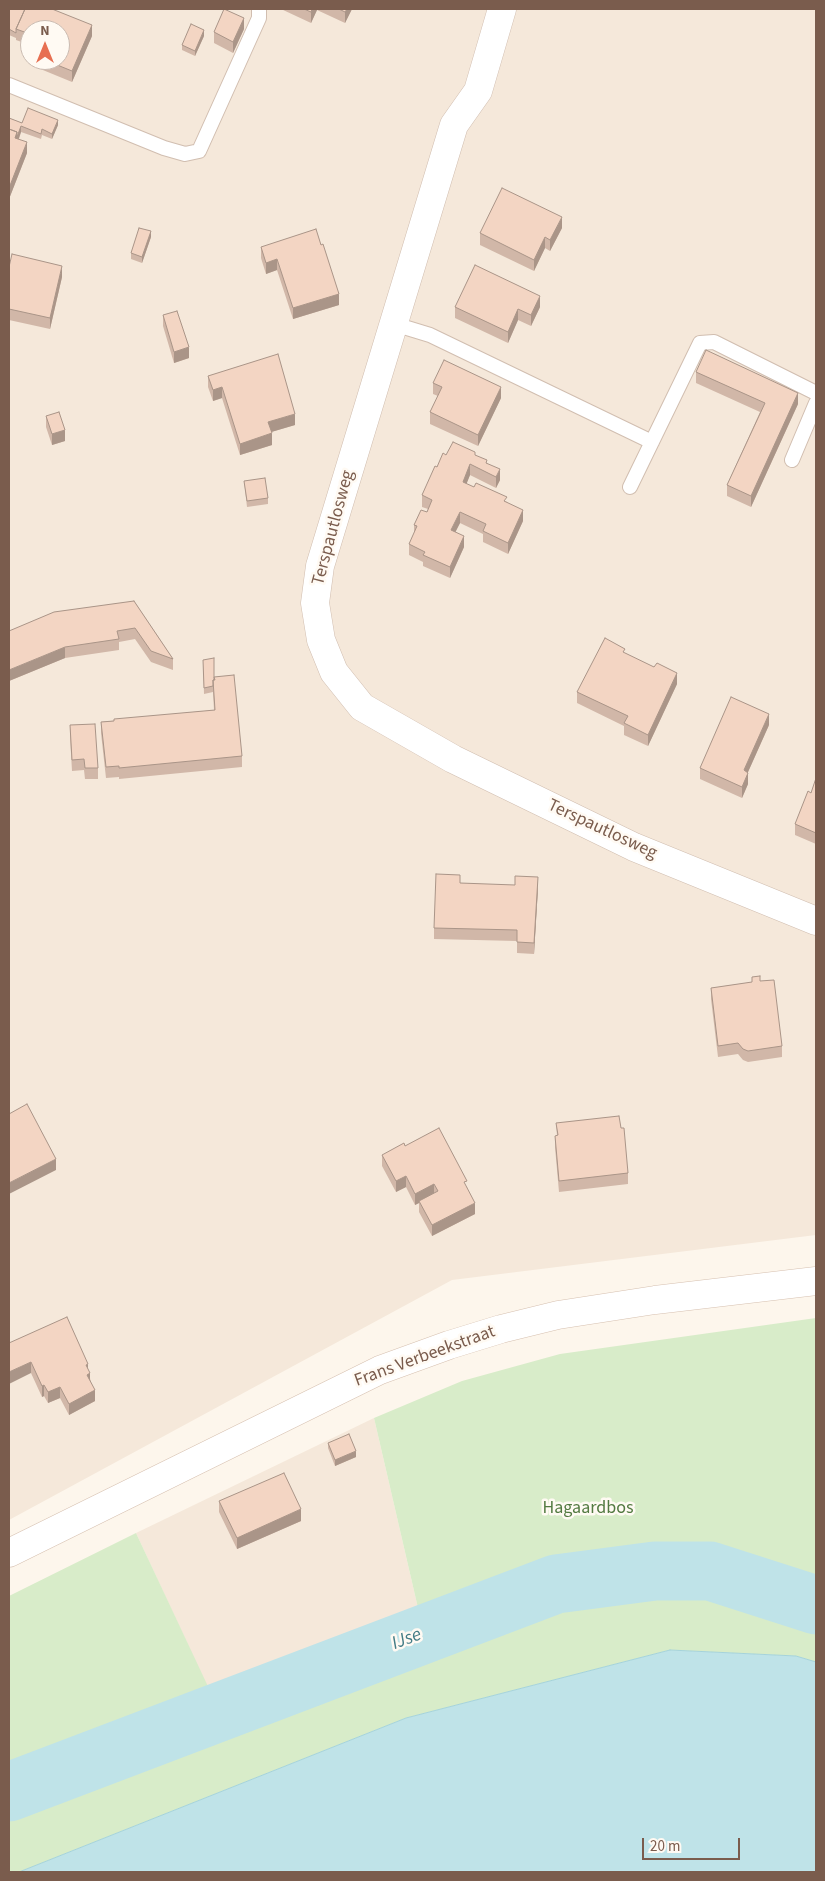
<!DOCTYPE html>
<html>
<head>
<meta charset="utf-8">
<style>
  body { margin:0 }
  #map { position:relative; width:825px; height:1881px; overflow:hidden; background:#fdf6ec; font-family:"Source Sans 3",sans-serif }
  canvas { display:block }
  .frame { position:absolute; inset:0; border:10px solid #7a5c4d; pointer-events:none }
  .north { position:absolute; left:20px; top:20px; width:50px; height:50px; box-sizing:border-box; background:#fffaf3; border:1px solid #cabbb1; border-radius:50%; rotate:0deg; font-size:14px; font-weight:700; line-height:20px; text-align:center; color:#7a5c4d }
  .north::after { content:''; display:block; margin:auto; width:18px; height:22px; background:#e76f51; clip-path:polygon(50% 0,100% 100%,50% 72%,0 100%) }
  .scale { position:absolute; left:642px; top:1838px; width:98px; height:22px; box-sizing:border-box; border:2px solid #7a5c4d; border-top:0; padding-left:6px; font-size:15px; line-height:18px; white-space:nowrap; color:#7a5c4d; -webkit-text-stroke:4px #fffaf3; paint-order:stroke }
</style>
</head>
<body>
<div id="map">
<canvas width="825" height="1881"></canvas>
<div class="frame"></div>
<div class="north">N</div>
<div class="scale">20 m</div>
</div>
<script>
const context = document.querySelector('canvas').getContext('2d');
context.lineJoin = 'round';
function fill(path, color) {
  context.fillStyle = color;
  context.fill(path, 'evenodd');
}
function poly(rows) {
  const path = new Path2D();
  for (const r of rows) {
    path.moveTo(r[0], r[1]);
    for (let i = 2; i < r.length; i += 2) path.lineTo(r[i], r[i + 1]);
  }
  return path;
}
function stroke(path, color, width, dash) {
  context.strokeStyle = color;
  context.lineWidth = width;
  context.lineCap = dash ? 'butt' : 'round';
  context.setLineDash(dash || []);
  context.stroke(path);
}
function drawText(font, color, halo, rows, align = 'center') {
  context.font = font + ' "Source Sans 3",sans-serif';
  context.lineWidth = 5;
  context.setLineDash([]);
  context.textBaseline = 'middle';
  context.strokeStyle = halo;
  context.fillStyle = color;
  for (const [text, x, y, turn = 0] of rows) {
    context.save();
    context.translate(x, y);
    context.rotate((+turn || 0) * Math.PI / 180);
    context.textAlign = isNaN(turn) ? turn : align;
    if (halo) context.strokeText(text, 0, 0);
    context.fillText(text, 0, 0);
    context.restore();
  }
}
const residential = poly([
  [9,9,816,9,816,1235,452,1280,9,1520],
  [30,30,60,30,60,60,30,60],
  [374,1418,424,1634,219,1712,136,1533]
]);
const green = poly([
  [816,1318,816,1662,796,1656,670,1650,406,1718,19,1872,9,1872,9,1596,136,1533,220,1712,424,1634,374,1418,462,1381,560,1354]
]);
const water = poly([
  [670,1650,796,1656,816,1662,816,1872,19,1872,406,1718,670,1650]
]);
const river = poly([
  [9,1792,556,1584,655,1571,710,1571,816,1605]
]);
const service = poly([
  [9,85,164,148,185,154,199,151,259,18,259,9],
  [394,324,430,335,652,442],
  [792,460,816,403],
  [630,487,700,343,714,342,816,393]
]);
const minor = poly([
  [502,9,478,91,454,125,320,566,315,603,321,640,334,672,362,707,453,759,634,847,816,921]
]);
const secondary = poly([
  [9,1553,380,1370,449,1345,501,1329,558,1315,655,1300,816,1281]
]);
const wall = poly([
  [9,9,92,36,72,82,38,68,38,60,60,60,60,30,30,30,30,45,16,40,16,38,9,35],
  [281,9,352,9,345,23,317,10,311,23],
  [244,29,233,53,214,43,214,32],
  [204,36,195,56,182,50,182,45],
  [9,118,22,123,58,125,52,139,42,135,41,139,21,132,19,139,27,153,9,199],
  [562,228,550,251,545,248,534,271,480,245,480,233],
  [151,237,142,263,131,259,131,253],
  [321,245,339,305,293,319,277,270,266,274,261,258,261,247],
  [9,267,62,277,50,329,9,320],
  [455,307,540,307,531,326,518,320,508,343,455,318],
  [163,315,189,358,174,363,163,326],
  [696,372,798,404,751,507,727,496,727,485,760,412,696,383],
  [208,376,295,425,271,432,272,445,240,455,222,398,213,401,208,387],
  [433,383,501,398,478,446,430,424,430,412,438,396,433,394],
  [46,416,65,441,52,445,46,427],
  [446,455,475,455,487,463,500,480,496,488,470,475,466,484,507,502,523,521,508,554,483,542,483,534,460,523,455,532,464,547,450,578,423,566,423,562,409,555,409,544,414,534,414,525,427,512,428,509,422,507,422,495,437,467],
  [244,481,268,498,268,504,247,507],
  [134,601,173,659,173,670,151,662,135,639,119,642,119,650,65,658,9,681],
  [625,653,677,684,648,746,624,735,624,726,577,703,577,692],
  [203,660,214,677,242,756,242,767,119,779,119,777,106,778,101,733,101,722,214,710,213,692,204,694],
  [70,725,98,768,98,779,85,779,84,770,72,771,70,736],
  [769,725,748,772,748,784,742,798,700,779,700,768],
  [816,778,816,844,795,835,795,824,811,793],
  [460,883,538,888,534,954,517,953,517,941,434,939,434,928],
  [760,981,782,1046,782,1057,748,1062,743,1060,738,1054,718,1057,711,999,711,988],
  [556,1123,628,1173,628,1184,559,1192,555,1147,555,1136,557,1136],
  [382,1155,467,1187,475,1214,432,1236,419,1212,419,1203,415,1205,406,1187,396,1192,382,1166],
  [9,1343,88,1369,95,1401,69,1415,60,1398,48,1403,44,1396,42,1397,31,1373],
  [328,1443,356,1457,335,1466,328,1448],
  [219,1501,301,1521,237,1549,219,1512]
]);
const shadedWall = poly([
  [312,9,317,9,317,10,311,23,311,12],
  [347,9,352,9,345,23,345,12],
  [244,18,244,29,233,53,233,42],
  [92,25,92,36,72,82,72,71],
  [204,30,204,36,195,56,195,51],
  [58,120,58,125,52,139,52,134],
  [21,126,21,132,15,149,15,138,17,132],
  [27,142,27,153,9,199,9,188],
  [562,217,562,228,550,251,550,240],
  [151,231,151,237,142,263,142,257],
  [545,237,545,248,534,271,534,260],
  [277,259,277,270,266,274,266,263],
  [62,266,62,277,50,329,50,318],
  [339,294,339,305,293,319,293,308],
  [540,296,540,307,531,326,531,315],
  [518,309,518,320,508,343,508,332],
  [189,347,189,358,174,363,174,352],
  [222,387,222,398,213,401,213,390],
  [501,387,501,398,478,446,478,435],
  [798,393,798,404,751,507,751,496],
  [295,414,295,425,268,433,268,422],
  [65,430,65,441,52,445,52,434],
  [272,433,272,445,240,455,240,444],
  [470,464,470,475,463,493,463,482],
  [500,469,500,480,496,488,496,477],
  [523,510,523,521,508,554,508,543],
  [460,512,460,523,451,541,451,530],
  [464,536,464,547,450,578,450,567],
  [65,647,65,658,9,681,9,670],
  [677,673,677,684,648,746,648,735],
  [769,714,769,725,744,781,744,770],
  [748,773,748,784,742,798,742,787],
  [538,877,538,888,534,954,534,943],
  [56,1159,56,1170,9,1194,9,1183],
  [406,1176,406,1187,396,1192,396,1181],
  [434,1184,434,1195,419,1201,419,1203,415,1205,415,1194],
  [475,1203,475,1214,432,1236,432,1225],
  [31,1362,31,1373,9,1384,9,1372],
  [88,1364,88,1374,90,1373,90,1384,87,1386,86,1365],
  [44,1385,44,1396,42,1397,42,1386],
  [60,1387,60,1398,48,1403,48,1392],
  [95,1390,95,1401,69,1415,69,1404],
  [356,1451,356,1457,335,1466,335,1460],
  [301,1509,301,1521,237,1549,237,1538]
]);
const building = poly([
  [9,9,25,9,16,29,16,33,9,29,9,9],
  [25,9,52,9,92,25,72,71,45,60,60,60,60,30,30,30,30,34,16,29,25,9],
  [224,9,244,18,233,42,214,32,224,9],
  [304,9,312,9,311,12,304,9],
  [339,9,347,9,345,12,339,9],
  [191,24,204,30,195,51,182,45,191,24],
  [28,108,58,120,52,134,42,129,41,134,21,126,17,137,17,132,9,129,9,118,22,123,28,108],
  [9,129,17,132,15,138,27,142,9,188,9,129],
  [502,188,562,217,550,240,545,237,534,260,480,233,502,188],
  [139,228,151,231,142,257,131,253,139,228],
  [316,229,321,245,323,244,339,294,293,308,277,259,266,263,261,247,316,229],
  [12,254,62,266,50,318,9,309,9,267,12,254],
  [475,265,540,296,531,315,518,309,508,332,455,307,475,265],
  [177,311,189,347,174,352,163,315,177,311],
  [706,350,798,393,751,496,727,485,765,403,696,372,706,350],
  [278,354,295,414,268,422,272,433,240,444,222,387,213,390,208,376,278,354],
  [444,360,501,387,478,435,430,412,442,387,433,383,444,360],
  [59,412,65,430,52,434,46,416,59,412],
  [453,442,475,452,475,455,487,460,486,463,500,469,496,477,470,464,463,482,474,487,476,483,507,497,504,501,523,510,508,543,483,531,486,524,460,512,451,530,464,536,450,567,423,555,425,552,409,544,417,526,414,525,421,510,427,512,432,500,422,495,435,466,437,467,443,453,446,455,453,442],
  [265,478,268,498,247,501,244,481,265,478],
  [134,601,173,659,151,651,135,628,117,631,119,639,65,647,9,670,9,631,54,612,134,601],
  [605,638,625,649,623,652,654,667,657,663,677,673,648,735,624,723,628,716,577,692,605,638],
  [214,658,214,680,213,680,213,686,204,688,203,660,214,658],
  [234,675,242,756,119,768,119,766,106,767,101,722,114,721,114,719,215,710,213,680,215,680,214,677,234,675],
  [731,697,769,714,744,770,748,773,742,787,700,768,731,697],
  [95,724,98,768,85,768,84,759,72,760,70,725,95,724],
  [816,778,816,833,795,824,808,791,811,793,816,778],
  [436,874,460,875,460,883,515,885,515,876,538,877,534,943,517,942,517,930,434,928,436,874],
  [760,976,760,981,774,980,782,1046,748,1051,743,1049,738,1043,718,1046,711,988,752,982,752,977,760,976],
  [27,1104,56,1159,9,1183,9,1114,27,1104],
  [619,1116,621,1128,624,1128,628,1173,559,1181,555,1136,558,1135,556,1123,619,1116],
  [439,1128,467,1181,464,1182,475,1203,432,1225,419,1201,438,1191,434,1184,415,1194,406,1176,396,1181,382,1155,404,1143,405,1146,439,1128],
  [67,1317,88,1364,86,1365,90,1373,87,1375,95,1390,69,1404,60,1387,48,1392,44,1385,42,1386,31,1362,9,1372,9,1343,67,1317],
  [349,1434,356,1451,335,1460,328,1443,349,1434],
  [284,1473,301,1509,237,1538,219,1501,284,1473]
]);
const streetNames = [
  ["Terspautlosweg",334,528,-75],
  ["Terspautlosweg",602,830,25],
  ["Frans Verbeekstraat",425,1357,-20]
];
const parkNames = [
  ["Hagaardbos",588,1509]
];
const waterNames = [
  ["IJse",407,1640,-21]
];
fill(residential, '#f5e8da');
fill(green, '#d8ecc9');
fill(water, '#bfe3e8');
stroke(water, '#a5d3da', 1);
stroke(river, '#bfe3e8', 59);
stroke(service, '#d1beb0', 16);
stroke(minor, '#d1beb0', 29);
stroke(secondary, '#d6c0b0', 29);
stroke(service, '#fff', 14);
stroke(minor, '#fff', 28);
stroke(secondary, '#fff', 28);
fill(wall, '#d1b7a8');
fill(shadedWall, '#aa9588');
fill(building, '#f3d5c3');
stroke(building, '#aa9588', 1);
drawText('18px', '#7a5c4d', '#fffaf3', streetNames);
drawText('18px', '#537a41', '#fffaf3', parkNames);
drawText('italic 19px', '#437c86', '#fffaf3', waterNames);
</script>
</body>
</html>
